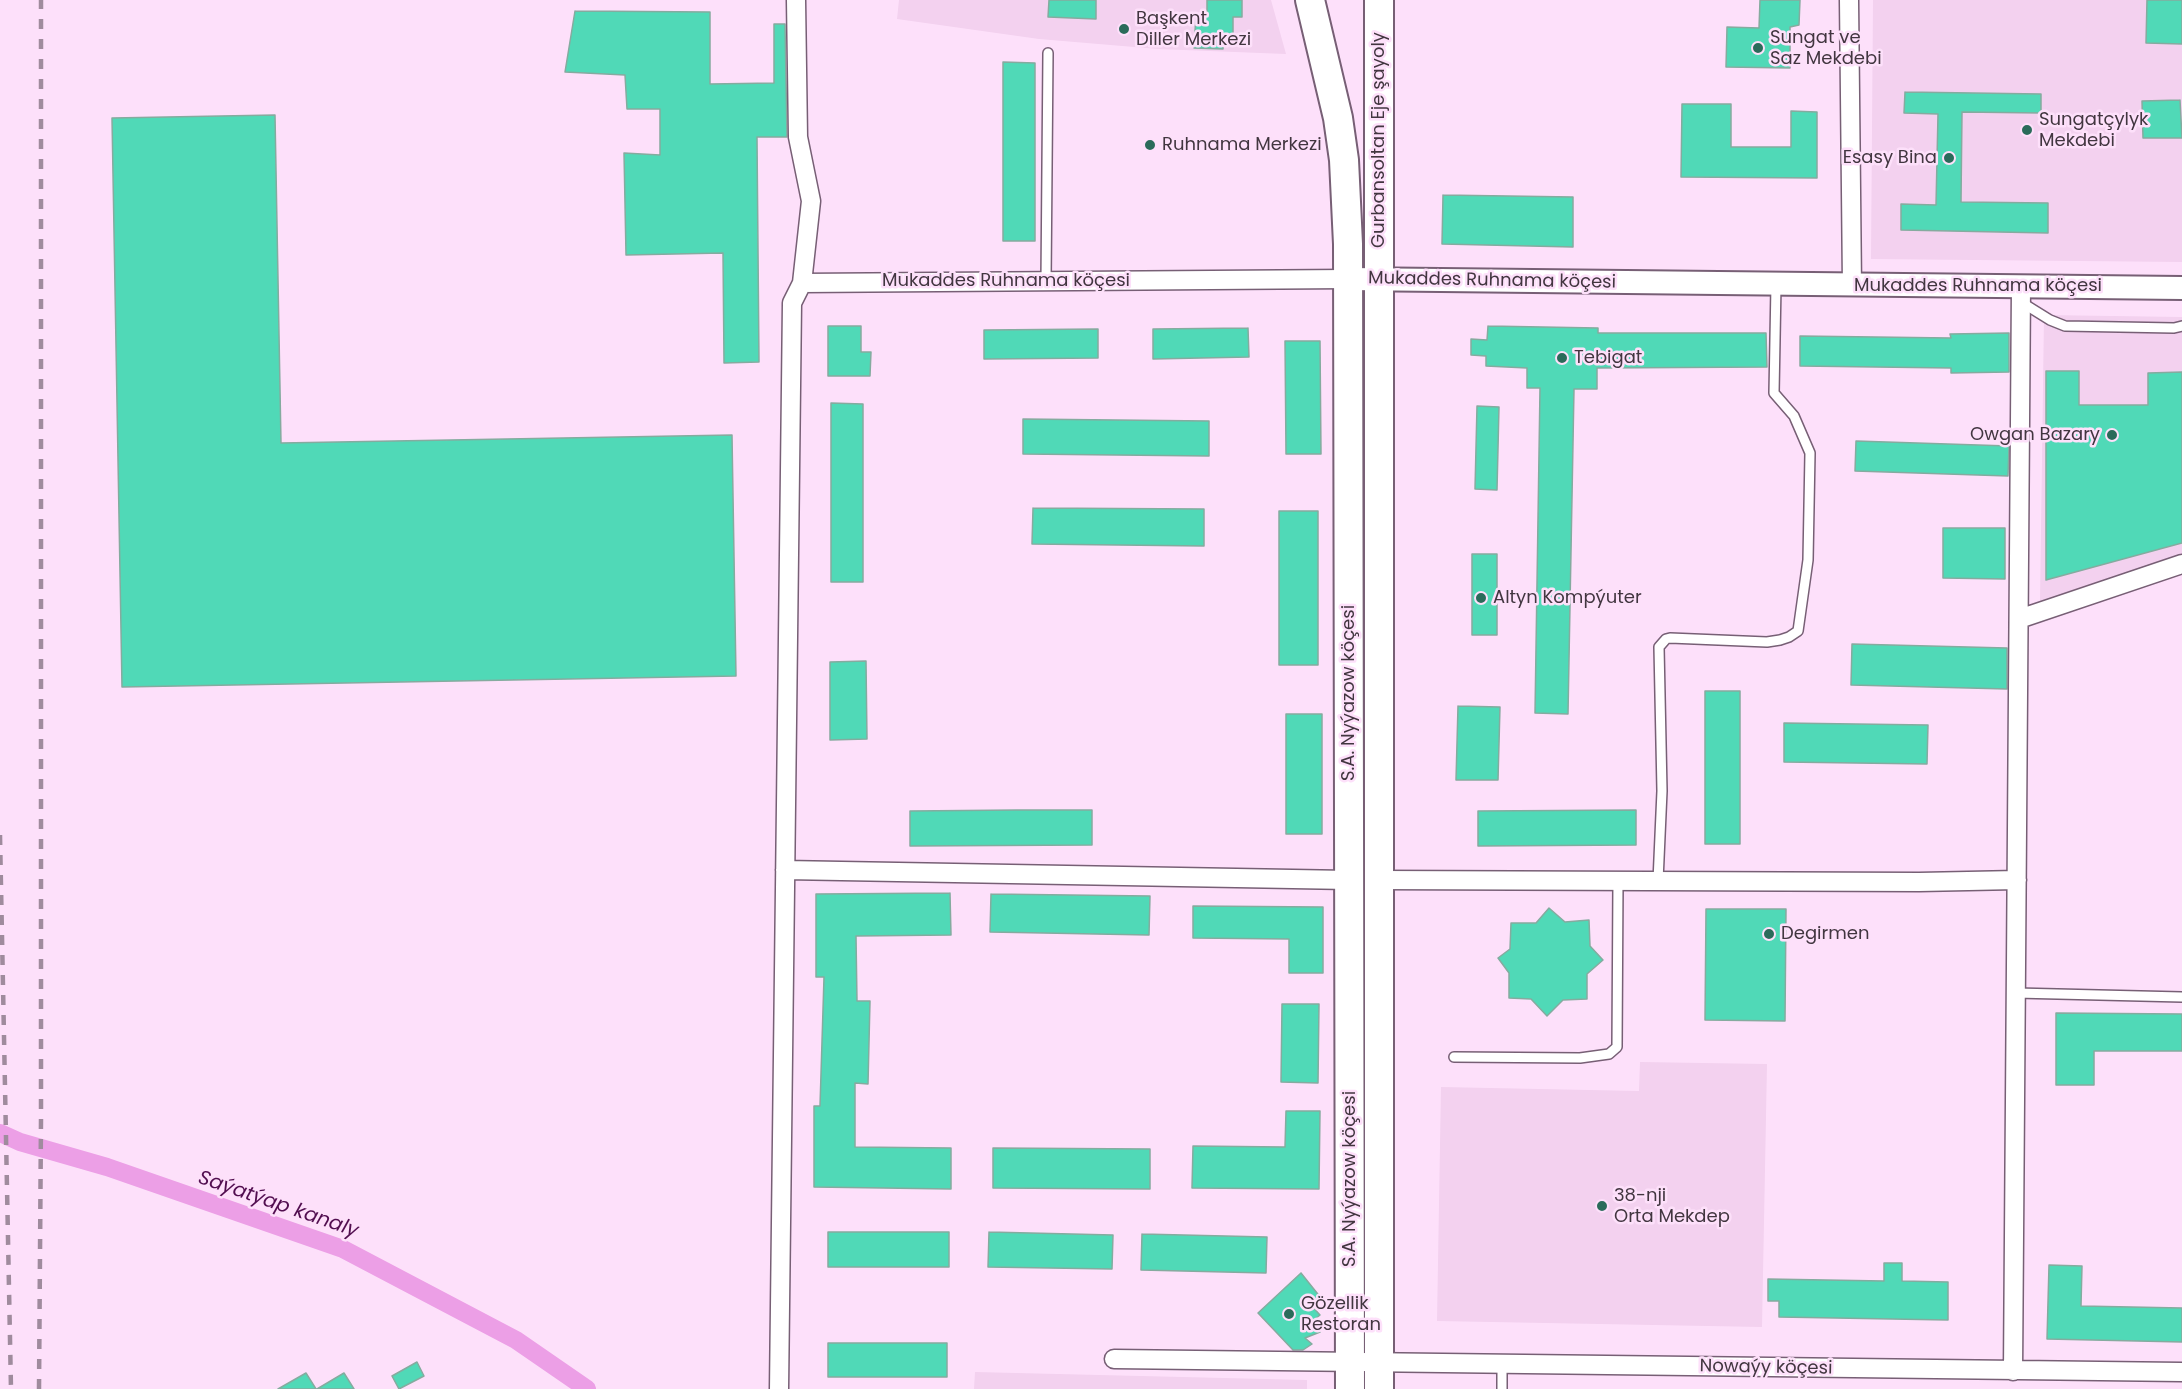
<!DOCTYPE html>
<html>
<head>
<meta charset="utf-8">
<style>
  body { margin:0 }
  canvas { display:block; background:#fde0fa }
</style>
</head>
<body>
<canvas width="2182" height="1389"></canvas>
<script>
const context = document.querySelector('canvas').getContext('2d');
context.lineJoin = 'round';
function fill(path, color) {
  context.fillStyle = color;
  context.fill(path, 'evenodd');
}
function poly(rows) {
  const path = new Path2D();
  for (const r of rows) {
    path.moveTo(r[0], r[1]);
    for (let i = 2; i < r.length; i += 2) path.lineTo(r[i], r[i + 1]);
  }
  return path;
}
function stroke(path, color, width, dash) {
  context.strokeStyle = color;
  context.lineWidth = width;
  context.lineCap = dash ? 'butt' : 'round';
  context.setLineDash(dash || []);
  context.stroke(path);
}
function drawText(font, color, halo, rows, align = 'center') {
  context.font = font + ' Poppins,sans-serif';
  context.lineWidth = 5;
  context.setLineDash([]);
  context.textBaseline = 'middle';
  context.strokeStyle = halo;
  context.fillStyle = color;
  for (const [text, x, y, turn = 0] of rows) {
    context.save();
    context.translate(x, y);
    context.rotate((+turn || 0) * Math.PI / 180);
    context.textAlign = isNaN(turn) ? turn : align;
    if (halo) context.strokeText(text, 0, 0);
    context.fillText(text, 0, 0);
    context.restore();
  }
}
const built = poly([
  [899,0,1271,0,1286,54,1158,49,1039,39,897,19],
  [1873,0,2182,0,2182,262,1871,259],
  [2044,315,2182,317,2182,554,2040,601],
  [1640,1062,1767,1064,1762,1327,1437,1321,1441,1087,1639,1091],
  [975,1372,1307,1380,1307,1389,974,1389]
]);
const canal = poly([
  [0,1133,20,1142,107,1167,343,1249,516,1340,587,1389]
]);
const building = poly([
  [1049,0,1096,0,1096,19,1048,17,1049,0],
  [1207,0,1242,0,1242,17,1233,17,1233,34,1224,34,1223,49,1194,48,1196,15,1207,16,1207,0],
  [1760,0,1800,0,1799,25,1790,27,1790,68,1726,67,1727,27,1759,28,1760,0],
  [2147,0,2182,0,2182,44,2146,43,2147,0],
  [575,11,710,12,710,84,774,83,774,24,785,24,787,137,757,137,759,362,724,363,723,253,626,255,624,153,660,155,660,109,627,109,625,75,565,72,575,11],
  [1003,62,1035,63,1035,241,1003,241,1003,62],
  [1905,92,2041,94,2041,113,1962,112,1961,202,2048,203,2048,233,1901,230,1901,204,1936,205,1938,114,1904,113,1905,92],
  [2180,100,2182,138,2143,138,2142,101,2180,100],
  [1682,104,1731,104,1731,147,1791,147,1791,111,1817,112,1817,178,1681,177,1682,104],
  [275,115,281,443,732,435,736,676,122,687,112,118,275,115],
  [1443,195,1573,197,1573,247,1442,244,1443,195],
  [828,326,861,326,861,352,871,352,870,376,828,376,828,326],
  [1488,326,1598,328,1598,333,1766,333,1767,367,1597,368,1597,389,1574,389,1568,714,1535,713,1540,388,1527,388,1527,368,1486,366,1486,356,1471,355,1471,339,1487,340,1488,326],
  [1248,328,1249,357,1153,359,1153,329,1248,328],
  [1098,329,1098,358,984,359,984,330,1098,329],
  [2009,333,2009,372,1951,373,1951,368,1800,366,1800,336,1951,338,1950,334,2009,333],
  [1285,341,1320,341,1321,454,1286,454,1285,341],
  [2046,371,2079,371,2079,405,2148,405,2148,373,2182,372,2182,543,2046,580,2046,371],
  [831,403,863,404,863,582,831,582,831,403],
  [1477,406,1499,407,1497,490,1475,489,1477,406],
  [1023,419,1209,421,1209,456,1023,454,1023,419],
  [1856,441,2009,446,2008,476,1855,471,1856,441],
  [1033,508,1204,509,1204,546,1032,544,1033,508],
  [1279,511,1318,511,1318,665,1279,665,1279,511],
  [1943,528,2005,528,2005,579,1943,578,1943,528],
  [1472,554,1497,554,1497,635,1472,635,1472,554],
  [1852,644,2007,648,2007,689,1851,685,1852,644],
  [866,661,867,739,830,740,830,662,866,661],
  [1705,691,1740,691,1740,844,1705,844,1705,691],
  [1458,706,1500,707,1498,780,1456,780,1458,706],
  [1286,714,1322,714,1322,834,1286,834,1286,714],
  [1784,723,1928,725,1927,764,1784,762,1784,723],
  [1017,810,1092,810,1092,845,910,846,910,811,1017,810],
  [1636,810,1636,845,1478,846,1478,811,1636,810],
  [950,893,951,935,856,936,857,1001,870,1001,868,1084,855,1083,855,1147,951,1148,951,1189,814,1187,814,1106,820,1106,824,977,816,977,816,894,950,893],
  [991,894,1150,896,1149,935,990,932,991,894],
  [1193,906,1323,907,1323,973,1289,973,1289,939,1193,938,1193,906],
  [1549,908,1565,922,1589,920,1590,946,1603,960,1587,974,1587,999,1563,1000,1547,1016,1531,999,1509,998,1509,973,1498,958,1510,949,1511,923,1536,923,1549,908],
  [1706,909,1786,909,1785,1021,1705,1020,1706,909],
  [1282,1004,1319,1004,1318,1083,1281,1082,1282,1004],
  [2056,1013,2182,1014,2182,1051,2094,1051,2094,1085,2056,1085,2056,1013],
  [1286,1111,1320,1111,1319,1189,1192,1188,1193,1146,1285,1147,1286,1111],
  [993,1148,1150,1149,1150,1189,993,1188,993,1148],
  [828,1232,949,1232,949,1267,828,1267,828,1232],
  [989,1232,1113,1235,1112,1269,988,1267,989,1232],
  [1142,1234,1267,1237,1266,1273,1141,1270,1142,1234],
  [1884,1263,1902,1263,1902,1281,1948,1282,1948,1320,1779,1317,1779,1301,1768,1301,1768,1279,1884,1281,1884,1263],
  [2049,1265,2082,1266,2081,1306,2182,1308,2182,1342,2047,1339,2049,1265],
  [1301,1273,1321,1298,1310,1304,1320,1315,1309,1324,1320,1332,1305,1338,1312,1344,1303,1350,1293,1350,1258,1313,1301,1273],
  [828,1343,947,1343,947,1377,828,1377,828,1343],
  [417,1362,424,1376,399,1389,392,1376,417,1362],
  [306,1373,316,1389,278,1389,306,1373],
  [344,1373,354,1389,317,1389,344,1373]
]);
const service = poly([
  [1046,281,1048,53],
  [2021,302,2050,320,2065,326,2174,328,2182,326],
  [1658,881,1662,791,1659,647,1666,639,1670,638,1767,642,1780,640,1789,637,1798,631,1808,560,1810,453,1794,416,1774,393,1776,285],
  [2016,993,2182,997],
  [1454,1057,1580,1058,1609,1054,1617,1047,1618,881],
  [1502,1389,1502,1364]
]);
const minor = poly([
  [1849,0,1852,286],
  [802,283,1348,279],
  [2019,619,2182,564],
  [785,870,1349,880],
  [1380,880,1919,882,2017,880],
  [1114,1359,2182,1372],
  [2013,1371,2021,286],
  [779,1389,792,303,802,283,811,201,798,137,796,0]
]);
const tertiary = poly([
  [1348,279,2182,288]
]);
const primary = poly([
  [1310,0,1338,118,1344,160,1348,244,1350,1389],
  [1379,0,1379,1389]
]);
const rail = poly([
  [0,835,11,1389],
  [39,1389,41,1119,41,0]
]);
const markers = [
  [1124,29,6,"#2a6b5a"],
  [1758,48,6,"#2a6b5a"],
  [2027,130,6,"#2a6b5a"],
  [1150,145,6,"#2a6b5a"],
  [1949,158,6,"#2a6b5a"],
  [1562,358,6,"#2a6b5a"],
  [2112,435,6,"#2a6b5a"],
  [1481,598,6,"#2a6b5a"],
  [1769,934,6,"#2a6b5a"],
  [1602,1206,6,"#2a6b5a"],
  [1289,1314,6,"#2a6b5a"]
];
const poiNames = [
  ["Başkent",1136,19],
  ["Diller Merkezi",1136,40],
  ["Sungat ve",1770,38],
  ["Saz Mekdebi",1770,59],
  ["Sungatçylyk",2039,120],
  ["Mekdebi",2039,141],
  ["Ruhnama Merkezi",1162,145],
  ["Esasy Bina",1937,158,"right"],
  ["Tebigat",1574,358],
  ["Owgan Bazary",2100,435,"right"],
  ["Altyn Kompýuter",1493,598],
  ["Degirmen",1781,934],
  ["38-nji",1614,1196],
  ["Orta Mekdep",1614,1217],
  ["Gözellik",1301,1304],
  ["Restoran",1301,1325]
];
const streetNames = [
  ["Gurbansoltan Eje şayoly",1379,140,-90],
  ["Mukaddes Ruhnama köçesi",1006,281],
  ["Mukaddes Ruhnama köçesi",1492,281,1],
  ["Mukaddes Ruhnama köçesi",1978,286],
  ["S.A. Nyýazow köçesi",1349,693,-90],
  ["S.A. Nyýazow köçesi",1350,1179,-90],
  ["Nowaýy köçesi",1766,1368,1]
];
const waterNames = [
  ["Saýatýap kanaly",278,1205,19]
];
fill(built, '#f3d1ef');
stroke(canal, '#ec9fe6', 18);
fill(building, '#50d9b7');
stroke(building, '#85ab9f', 1.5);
stroke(service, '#775f75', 12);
stroke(minor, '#775f75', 21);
stroke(tertiary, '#775f75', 26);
stroke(primary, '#775f75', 32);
stroke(service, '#fff', 9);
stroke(minor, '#fff', 18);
stroke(tertiary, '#fff', 22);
stroke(primary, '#fff', 28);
stroke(rail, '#9f8b9d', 4.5, [10, 10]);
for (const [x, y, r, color] of markers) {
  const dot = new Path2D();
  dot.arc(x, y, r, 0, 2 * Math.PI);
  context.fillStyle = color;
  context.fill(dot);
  stroke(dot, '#fde0fa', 2);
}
drawText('18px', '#423640', '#fde0fa', poiNames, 'left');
drawText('18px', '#423640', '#fde0fa', streetNames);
drawText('italic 20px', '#520e50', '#fde0fa', waterNames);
</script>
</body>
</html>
